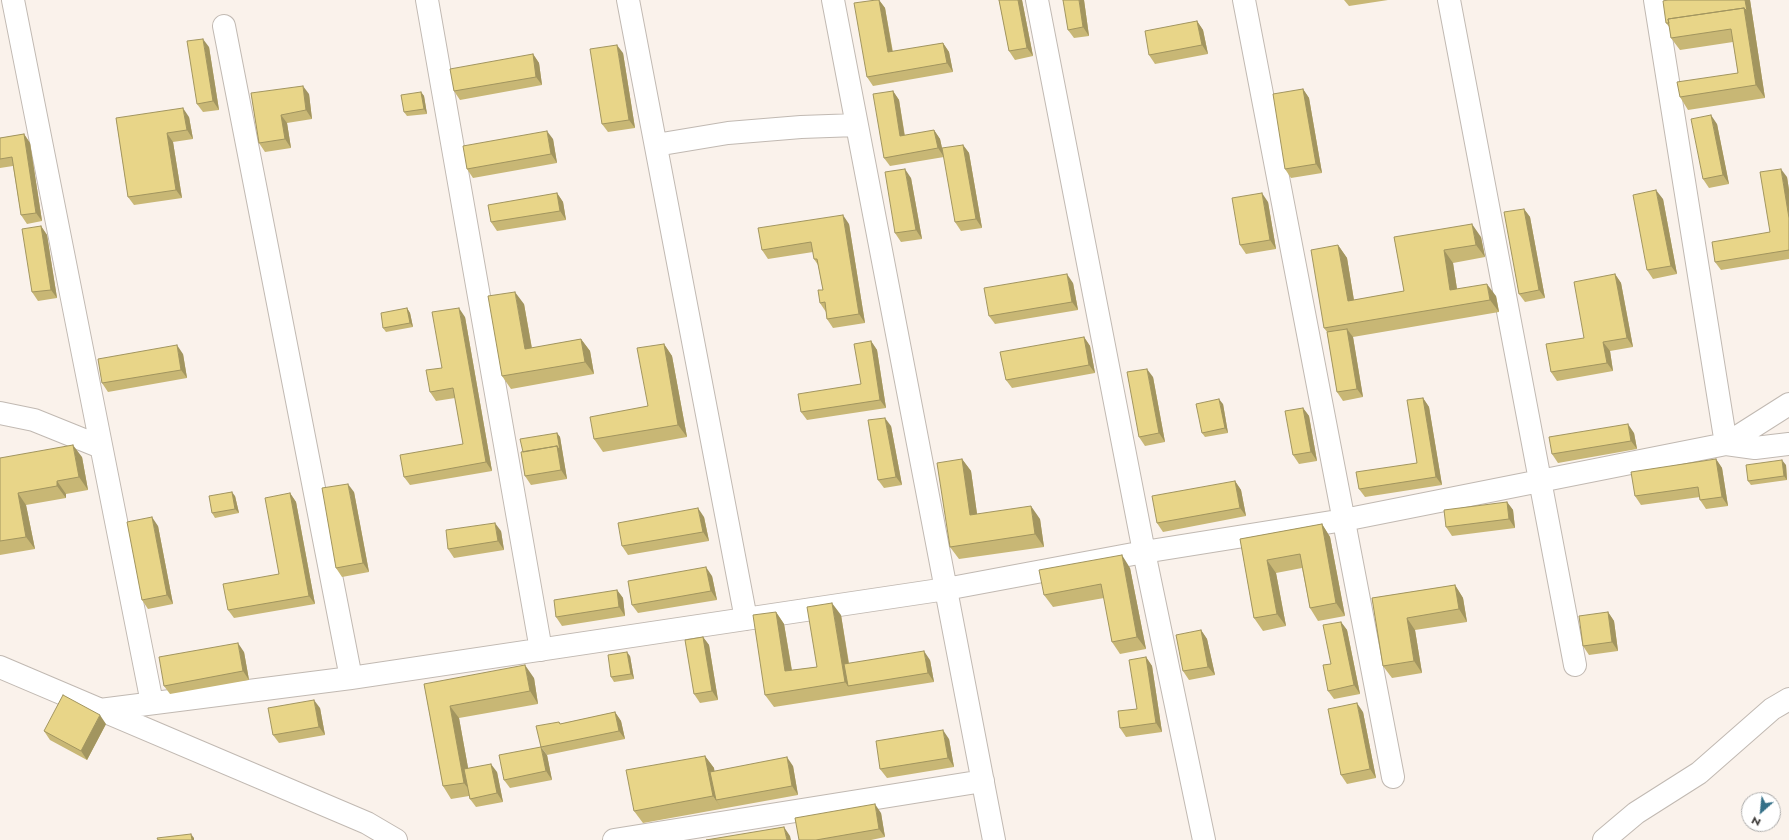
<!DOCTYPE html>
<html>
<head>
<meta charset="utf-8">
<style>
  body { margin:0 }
  #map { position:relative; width:1789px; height:840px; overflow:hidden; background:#faf2eb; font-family:Jost,sans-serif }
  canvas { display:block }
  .north { position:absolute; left:1741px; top:792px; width:40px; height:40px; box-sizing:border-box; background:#fff; border:1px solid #aeadac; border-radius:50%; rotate:207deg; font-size:11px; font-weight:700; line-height:16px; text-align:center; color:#353230 }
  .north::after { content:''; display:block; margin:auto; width:14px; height:18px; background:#357088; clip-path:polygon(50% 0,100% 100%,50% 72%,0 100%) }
</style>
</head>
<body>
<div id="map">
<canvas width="1789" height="840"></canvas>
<div class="north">N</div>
</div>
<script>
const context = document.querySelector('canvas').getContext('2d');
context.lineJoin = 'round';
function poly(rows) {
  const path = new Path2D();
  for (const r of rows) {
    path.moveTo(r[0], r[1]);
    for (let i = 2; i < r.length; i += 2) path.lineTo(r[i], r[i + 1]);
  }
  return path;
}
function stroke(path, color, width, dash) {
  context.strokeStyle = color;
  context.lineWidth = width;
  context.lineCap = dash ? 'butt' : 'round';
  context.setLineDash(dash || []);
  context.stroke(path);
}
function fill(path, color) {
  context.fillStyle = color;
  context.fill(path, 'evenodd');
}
const minor = poly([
  [13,0,152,703],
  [427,0,541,650],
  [628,0,746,619],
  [833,0,994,840],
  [1037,0,1144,552,1344,520,1726,444,1789,404],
  [1244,0,1393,777],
  [1449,0,1575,665],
  [1655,0,1726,444,1755,448,1789,444],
  [224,26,351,678],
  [656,145,728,133,801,127,857,125],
  [0,413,34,420,101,447],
  [0,667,367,823,396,840],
  [100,710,351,678,946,589,1144,552,1204,840],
  [614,840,983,781],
  [1604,840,1636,813,1699,773,1772,709,1789,699]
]);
const wall = poly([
  [879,0,885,8,893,52,943,43,949,52,953,72,873,86,867,77],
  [999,0,1022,0,1033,56,1015,60,1009,51],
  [1084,0,1089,36,1074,38,1068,30],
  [1344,0,1388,0,1349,6],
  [1667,0,1750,0,1765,98,1688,110,1680,97,1738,73,1733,42,1680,50,1671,38,1670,28,1666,23],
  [1197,21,1203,30,1208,54,1155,64,1149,55],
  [209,47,219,110,203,112,197,104],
  [623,53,635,128,608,132,602,124],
  [533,54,539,63,542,85,460,100,454,91],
  [1303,89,1309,98,1322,173,1291,178,1285,169],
  [893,91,899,100,905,136,934,130,940,139,944,157,890,166,884,158],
  [421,92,424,96,427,114,407,116,404,112],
  [251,93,309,94,312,119,287,123,291,148,265,152,259,143],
  [189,117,193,139,173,142,182,198,134,205,128,197,116,118],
  [1717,124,1729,184,1709,188,1703,179],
  [24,134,30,143,42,221,27,224,21,215,13,166,0,168,0,138],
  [553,139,557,163,473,178,467,169],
  [963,145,969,153,982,228,961,231,955,222],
  [1787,177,1789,190,1789,259,1721,270,1715,262,1770,232],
  [911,178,922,239,901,242,895,233],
  [557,193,563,202,566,220,497,231,491,222],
  [1663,199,1677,274,1653,279,1647,270],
  [1268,202,1276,249,1246,254,1240,245],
  [1524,209,1530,217,1545,298,1525,302,1519,294],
  [849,224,865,323,833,328,827,319,826,312,820,303,823,290,818,265,814,259,813,252,768,259,762,250],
  [41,226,47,235,57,298,38,301,32,292],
  [1394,237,1481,237,1485,257,1453,263,1457,289,1496,296,1499,312,1353,337,1363,397,1343,401,1337,392,1327,332,1324,328,1338,245,1347,258,1354,300,1404,291],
  [1615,274,1621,283,1633,347,1610,351,1613,371,1557,381,1551,372,1584,338],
  [1073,283,1078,310,995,324,989,316],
  [524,304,532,348,581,339,590,351,594,374,511,389,502,376],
  [407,308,410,313,413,327,386,332,383,328],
  [465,317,492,471,410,485,404,477,463,444,455,398,436,401,430,392,442,368],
  [1084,337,1090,346,1095,373,1012,388,1006,380],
  [871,341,877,350,886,408,807,420,801,412,861,384],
  [664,344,672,356,687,437,603,452,594,439,648,406],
  [183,354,187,378,108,392,102,383],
  [1153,377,1165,442,1145,446,1139,437],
  [1423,398,1429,407,1442,485,1365,497,1359,489,1417,463],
  [1223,404,1228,433,1205,437,1202,433],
  [1303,408,1309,416,1317,461,1299,464,1293,455],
  [891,426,902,485,884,488,878,480],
  [557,433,560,437,567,479,531,485,525,476,523,452],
  [1634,433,1637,449,1558,463,1552,454],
  [82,457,88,490,66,494,66,498,26,505,35,549,0,555,0,458],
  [962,459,971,471,977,514,1040,519,1044,547,959,559,950,547],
  [1716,459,1722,468,1728,506,1706,509,1700,500,1700,497,1641,505,1635,496],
  [1786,465,1787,480,1751,485,1748,481],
  [1235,481,1241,490,1246,516,1163,532,1157,523],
  [354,492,369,572,342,577,336,568],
  [290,493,296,502,315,604,234,618,228,610,279,574],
  [235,496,239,513,215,518,212,513],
  [1507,502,1513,510,1515,528,1452,536,1446,527],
  [704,517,709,541,628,555,622,546],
  [1322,524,1330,537,1345,616,1318,621,1310,608,1302,568,1276,573,1286,626,1263,631,1254,618,1240,539],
  [158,526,173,604,148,609,142,600],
  [501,531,504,550,454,558,448,549],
  [1130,568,1146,649,1120,654,1112,642,1104,598,1053,607,1044,595],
  [712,576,717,600,638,613,632,605],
  [1455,585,1463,598,1467,622,1415,630,1422,673,1392,678,1383,666,1372,598],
  [617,590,623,598,625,616,562,626,556,617],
  [776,612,784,624,792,670,817,667,841,615,849,663,930,660,934,682,774,707,765,695],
  [1608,612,1614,621,1618,651,1589,655,1583,646],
  [1341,622,1347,630,1360,694,1334,699,1328,691],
  [1201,630,1207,639,1215,675,1189,680,1183,671],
  [703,637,709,645,718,700,700,703,694,694],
  [244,652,249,680,170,694,164,686],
  [630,656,634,679,614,682,611,677],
  [1146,657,1152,666,1162,732,1126,737,1120,728,1137,709],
  [534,678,538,704,459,718,468,768,497,772,503,802,476,807,470,799,469,796,451,799,443,786,424,684],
  [320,708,325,735,279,743,273,735],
  [615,712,621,721,625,739,547,755,541,747,559,722,560,724],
  [1363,712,1376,778,1347,784,1341,775],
  [106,724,87,760,50,740,44,731],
  [949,739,954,767,887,778,880,769],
  [547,755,552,780,510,788,504,780],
  [705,756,714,768,714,771,793,766,798,795,643,823,634,811],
  [881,813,885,837,871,840,799,840]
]);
const shadedWall = poly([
  [879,0,885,8,894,61,888,52],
  [1018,0,1022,0,1033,56,1027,48],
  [1079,0,1084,0,1089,36,1083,27],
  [1745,0,1750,0,1765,98,1756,85,1744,8],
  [1197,21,1203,30,1208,54,1202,45],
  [203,39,209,47,219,110,213,101],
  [943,43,949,52,953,72,947,63],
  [617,45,623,53,635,128,629,120],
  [533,54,539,63,542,85,536,77],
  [303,86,309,94,312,119,306,110],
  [1303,89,1309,98,1322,173,1316,164],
  [893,91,899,100,906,145,900,136],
  [421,92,424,96,427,114,424,109],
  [183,108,189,117,193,139,187,130],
  [281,115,287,123,291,148,285,139],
  [1711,115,1717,124,1729,184,1723,175],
  [934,130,940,139,944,157,938,148],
  [547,131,553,139,557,163,551,154],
  [167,133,173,142,182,198,176,190],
  [24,134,30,143,42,221,36,213],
  [963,145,969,153,982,228,976,219],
  [905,169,911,178,922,239,916,230],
  [1781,169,1787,177,1789,190,1789,218],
  [1656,190,1663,199,1677,274,1671,266],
  [557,193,563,202,566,220,560,211],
  [1262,193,1268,202,1276,249,1270,240],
  [1524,209,1530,217,1545,298,1539,290],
  [843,215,849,224,865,323,859,314],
  [1472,224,1481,237,1485,257,1476,245],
  [41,226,47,235,57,298,51,290],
  [1338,245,1347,258,1356,313,1348,301],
  [1444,250,1453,263,1459,302,1450,290],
  [1067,274,1073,283,1078,310,1072,302],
  [1615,274,1621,283,1633,347,1627,338],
  [1487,284,1496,296,1499,312,1490,300],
  [515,292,524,304,534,361,525,349],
  [407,308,410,313,413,327,410,323],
  [459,308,465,317,492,471,486,462],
  [1347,329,1353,337,1363,397,1357,389],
  [1084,337,1090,346,1095,373,1089,365],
  [581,339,590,351,594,374,585,362],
  [871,341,877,350,886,408,880,400],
  [1603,342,1610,351,1613,371,1607,363],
  [664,344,672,356,687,437,678,425],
  [177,345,183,354,187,378,181,370],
  [1147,369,1153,377,1165,442,1159,433],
  [1423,398,1429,407,1442,485,1436,477],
  [1219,399,1223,404,1228,433,1225,428],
  [1303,408,1309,416,1317,461,1311,452],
  [885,418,891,426,902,485,896,477],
  [1628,424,1634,433,1637,449,1631,441],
  [557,433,560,437,567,479,561,470,557,446],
  [73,445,82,457,88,490,79,477],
  [962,459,971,471,979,528,970,515],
  [1716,459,1722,468,1728,506,1722,497],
  [1782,460,1786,465,1787,480,1784,476],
  [57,481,66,494,66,498,57,486],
  [1235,481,1241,490,1246,516,1240,508],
  [348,484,354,492,369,572,363,563],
  [232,492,235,496,239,513,235,509],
  [18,493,26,505,35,549,26,537],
  [290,493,296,502,315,604,309,596],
  [1507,502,1513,510,1515,528,1509,519],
  [1031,506,1040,519,1044,547,1035,534],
  [698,508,704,517,709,541,703,532],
  [152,517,158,526,173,604,167,595],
  [495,523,501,531,504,550,498,541],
  [1322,524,1330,537,1345,616,1336,603],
  [1122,555,1130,568,1146,649,1137,637],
  [1267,560,1276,573,1286,626,1277,614],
  [706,567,712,576,717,600,711,591],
  [1455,585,1463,598,1467,622,1459,609],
  [617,590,623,598,625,616,619,607],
  [832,603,841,615,852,685,848,686,845,682],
  [776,612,784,624,794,684,785,671],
  [1608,612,1614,621,1618,651,1612,642],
  [1407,618,1415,630,1422,673,1414,661],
  [1341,622,1347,630,1360,694,1354,685],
  [1201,630,1207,639,1215,675,1208,667],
  [703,637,709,645,718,700,712,691],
  [238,643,244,652,249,680,243,671],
  [924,651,930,660,934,682,928,673],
  [627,652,630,656,634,679,631,674],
  [1146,657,1152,666,1162,732,1156,723],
  [525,665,534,678,538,704,530,691],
  [314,700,320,708,325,735,319,727],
  [1357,703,1363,712,1376,778,1370,769],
  [450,706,459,718,473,795,464,783],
  [615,712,621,721,625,739,619,731],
  [100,715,106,724,87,760,81,751],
  [943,730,949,739,954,767,948,758],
  [541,747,547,755,552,780,546,771],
  [705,756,714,768,720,799,716,800,722,809,713,796],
  [787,757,793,766,798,795,792,786],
  [491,764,497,772,503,802,497,793],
  [875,804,881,813,885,837,879,829],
  [784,827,790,836,791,840,787,840],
  [191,834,194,838,194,840,192,840]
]);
const building = poly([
  [876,0,879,0,888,52,943,43,947,63,867,77,854,3,876,0],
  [999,0,1018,0,1027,48,1009,51,999,0],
  [1063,0,1079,0,1083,27,1068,30,1063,0],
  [1667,0,1745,0,1747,11,1744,8,1668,19,1669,23,1666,23,1663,1,1667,0],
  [1744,8,1756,85,1680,97,1677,82,1738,73,1731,29,1671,38,1668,19,1744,8],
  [1197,21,1202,45,1149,55,1145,31,1197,21],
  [203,39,213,101,197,104,187,41,203,39],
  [617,45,629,120,602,124,590,49,617,45],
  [533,54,536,77,454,91,450,69,533,54],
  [303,86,306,110,281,115,285,139,259,143,251,93,303,86],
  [1303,89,1316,164,1285,169,1273,94,1303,89],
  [893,91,900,136,934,130,938,148,884,158,873,94,893,91],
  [421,92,424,109,404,112,401,95,421,92],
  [183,108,187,130,167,133,176,190,128,197,116,118,183,108],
  [1711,115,1723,175,1703,179,1691,119,1711,115],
  [547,131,551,154,467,169,463,146,547,131],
  [24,134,36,213,21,215,12,157,0,159,0,138,24,134],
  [963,145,976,219,955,222,942,148,963,145],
  [905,169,916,230,895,233,885,172,905,169],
  [1781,169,1789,218,1789,250,1715,262,1712,242,1770,232,1760,172,1781,169],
  [1656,190,1671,266,1647,270,1633,195,1656,190],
  [557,193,560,211,491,222,488,205,557,193],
  [1262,193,1270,240,1240,245,1232,198,1262,193],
  [1524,209,1539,290,1519,294,1504,212,1524,209],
  [843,215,859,314,827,319,825,302,820,303,818,290,823,290,817,259,814,259,811,242,762,250,758,228,843,215],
  [1472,224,1476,245,1444,250,1450,290,1487,284,1490,300,1324,328,1311,250,1338,245,1348,301,1404,291,1394,237,1472,224],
  [41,226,51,290,32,292,22,229,41,226],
  [1067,274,1072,302,989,316,984,288,1067,274],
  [1615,274,1627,338,1603,342,1607,363,1551,372,1546,344,1584,338,1574,282,1615,274],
  [515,292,525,349,581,339,585,362,502,376,488,296,515,292],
  [407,308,410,323,383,328,381,313,407,308],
  [459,308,486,462,404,477,400,455,463,444,453,388,430,392,426,370,442,368,432,312,459,308],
  [1347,329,1357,389,1337,392,1327,332,1347,329],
  [1084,337,1089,365,1006,380,1000,352,1084,337],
  [871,341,880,400,801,412,798,394,861,384,854,344,871,341],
  [664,344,678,425,594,439,590,417,648,406,637,348,664,344],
  [177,345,181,370,102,383,98,359,177,345],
  [1147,369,1159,433,1139,437,1127,372,1147,369],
  [1423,398,1436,477,1359,489,1356,472,1417,463,1407,400,1423,398],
  [1219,399,1225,428,1202,433,1196,404,1219,399],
  [1303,408,1311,452,1293,455,1285,411,1303,408],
  [885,418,896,477,878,480,868,420,885,418],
  [1628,424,1631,441,1552,454,1549,437,1628,424],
  [557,433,560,451,557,446,523,452,520,439,557,433],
  [73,445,79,477,57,481,57,486,18,493,26,537,0,541,0,458,73,445],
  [557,446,561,470,525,476,521,452,557,446],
  [962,459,970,515,1031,506,1035,534,950,547,937,463,962,459],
  [1716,459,1722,497,1700,500,1698,487,1635,496,1631,472,1716,459],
  [1782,460,1784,476,1748,481,1746,465,1782,460],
  [1235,481,1240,508,1157,523,1152,496,1235,481],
  [348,484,363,563,336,568,322,488,348,484],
  [232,492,235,509,212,513,209,496,232,492],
  [290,493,309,596,228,610,223,584,279,574,265,498,290,493],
  [1507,502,1509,519,1446,527,1444,510,1507,502],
  [698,508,703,532,622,546,618,523,698,508],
  [152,517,167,595,142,600,127,522,152,517],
  [495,523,498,541,448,549,446,530,495,523],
  [1322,524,1336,603,1310,608,1300,554,1267,560,1277,614,1254,618,1240,539,1322,524],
  [1122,555,1137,637,1112,642,1101,584,1044,595,1039,570,1122,555],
  [706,567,711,591,632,605,628,581,706,567],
  [1455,585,1459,609,1407,618,1414,661,1383,666,1372,598,1455,585],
  [617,590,619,607,556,617,554,600,617,590],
  [832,603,845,682,765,695,753,615,776,612,785,671,817,667,807,607,832,603],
  [1608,612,1612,642,1583,646,1579,616,1608,612],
  [1341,622,1354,685,1328,691,1323,665,1331,664,1323,625,1341,622],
  [1201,630,1208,667,1183,671,1176,635,1201,630],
  [703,637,712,691,694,694,685,640,703,637],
  [238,643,243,671,164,686,159,657,238,643],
  [924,651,928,673,848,686,844,664,924,651],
  [627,652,631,674,611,677,608,655,627,652],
  [1146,657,1156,723,1120,728,1118,711,1137,709,1129,660,1146,657],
  [525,665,530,691,450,706,464,783,443,786,424,684,525,665],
  [63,695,100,715,81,751,44,731,63,695],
  [314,700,319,727,273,735,268,708,314,700],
  [1357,703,1370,769,1341,775,1328,709,1357,703],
  [615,712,619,731,541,747,536,726,559,722,560,724,615,712],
  [943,730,948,758,880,769,876,741,943,730],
  [541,747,546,771,504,780,499,755,541,747],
  [705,756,713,796,634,811,626,770,705,756],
  [787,757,792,786,716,800,710,772,787,757],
  [491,764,497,793,470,799,464,769,491,764],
  [875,804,879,829,816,840,799,840,795,818,875,804],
  [784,827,787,840,706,840,784,827],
  [191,834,192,840,158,840,157,838,191,834]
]);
stroke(minor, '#c1b9b2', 24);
stroke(minor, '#fff', 22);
fill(wall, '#c8b775');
fill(shadedWall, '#a2955f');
fill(building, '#e8d588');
stroke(building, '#a2955f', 1);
</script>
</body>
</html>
